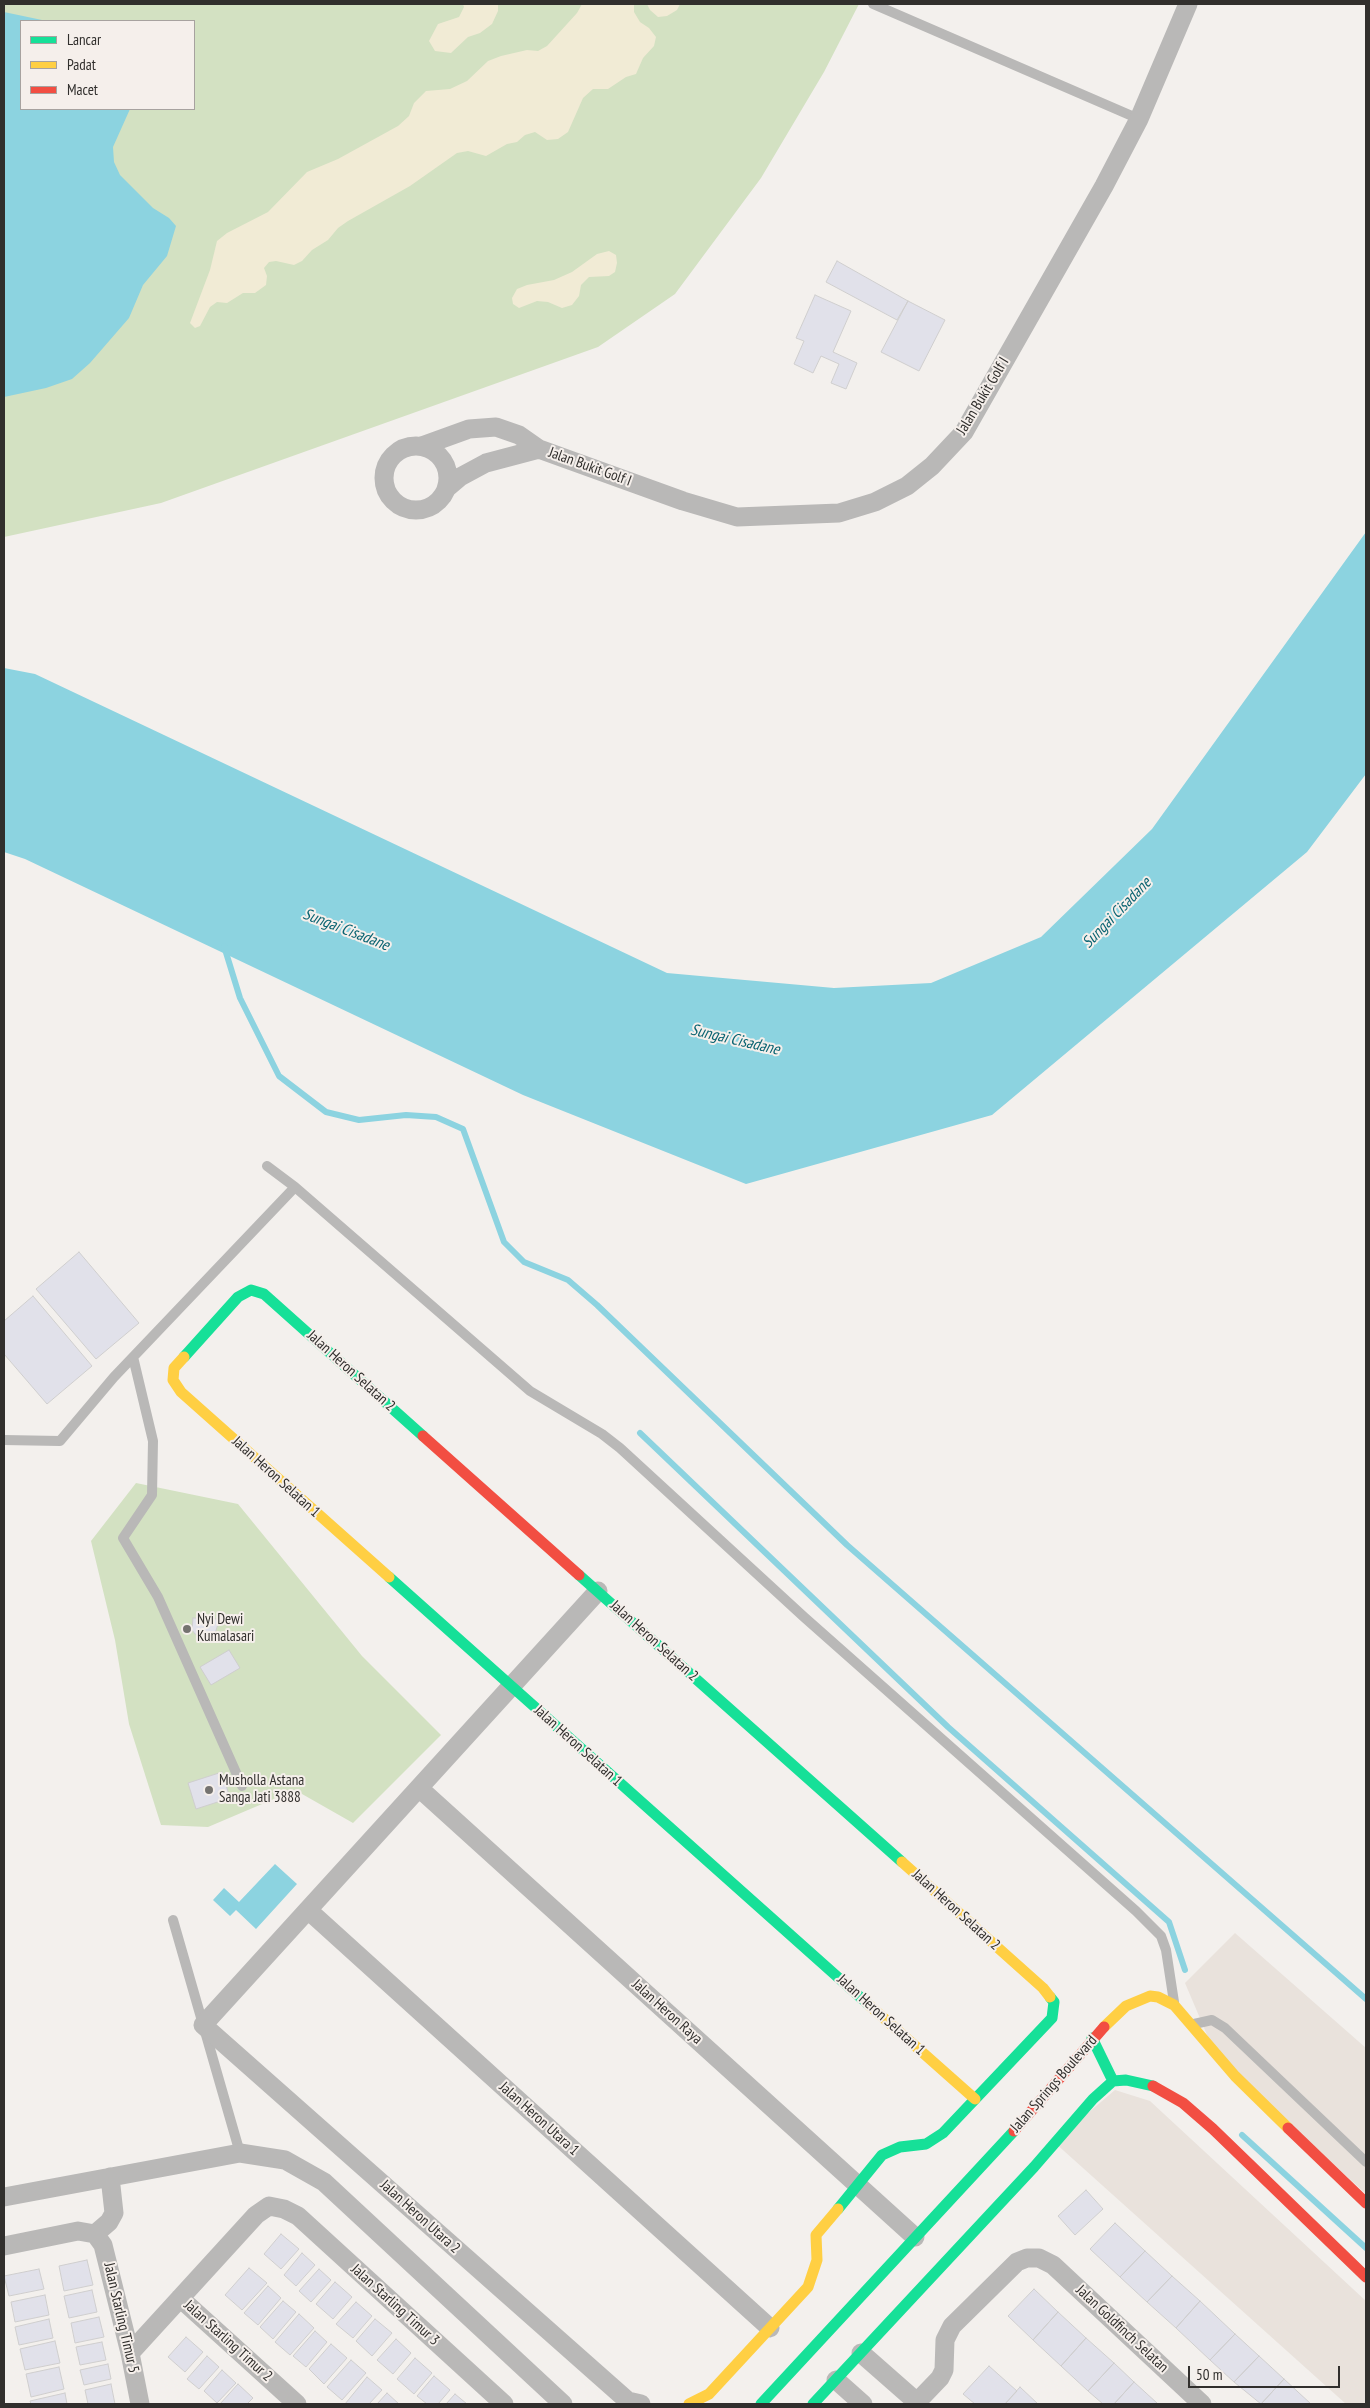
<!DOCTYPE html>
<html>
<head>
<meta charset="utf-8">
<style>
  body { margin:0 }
  #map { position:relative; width:1370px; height:2408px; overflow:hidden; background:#f3f0ed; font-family:"PT Sans Narrow",sans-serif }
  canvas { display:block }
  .frame { position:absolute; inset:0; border:5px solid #312f2d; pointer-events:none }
  .legend { position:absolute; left:20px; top:20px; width:175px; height:90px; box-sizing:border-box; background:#f5efeb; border:1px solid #a7a29f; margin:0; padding:6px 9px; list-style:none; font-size:15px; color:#312f2d }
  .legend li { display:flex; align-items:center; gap:10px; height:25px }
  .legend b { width:25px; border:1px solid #a7a29f }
  .scale { position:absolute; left:1188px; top:2366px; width:152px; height:22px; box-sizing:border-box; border:2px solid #312f2d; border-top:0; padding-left:6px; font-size:15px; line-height:18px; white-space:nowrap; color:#312f2d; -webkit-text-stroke:4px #f5efeb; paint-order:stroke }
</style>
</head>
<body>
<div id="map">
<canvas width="1370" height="2408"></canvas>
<div class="frame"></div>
<ul class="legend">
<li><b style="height:6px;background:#16e098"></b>Lancar</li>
<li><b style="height:6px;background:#ffcf43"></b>Padat</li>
<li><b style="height:6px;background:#f24e42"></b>Macet</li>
</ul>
<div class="scale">50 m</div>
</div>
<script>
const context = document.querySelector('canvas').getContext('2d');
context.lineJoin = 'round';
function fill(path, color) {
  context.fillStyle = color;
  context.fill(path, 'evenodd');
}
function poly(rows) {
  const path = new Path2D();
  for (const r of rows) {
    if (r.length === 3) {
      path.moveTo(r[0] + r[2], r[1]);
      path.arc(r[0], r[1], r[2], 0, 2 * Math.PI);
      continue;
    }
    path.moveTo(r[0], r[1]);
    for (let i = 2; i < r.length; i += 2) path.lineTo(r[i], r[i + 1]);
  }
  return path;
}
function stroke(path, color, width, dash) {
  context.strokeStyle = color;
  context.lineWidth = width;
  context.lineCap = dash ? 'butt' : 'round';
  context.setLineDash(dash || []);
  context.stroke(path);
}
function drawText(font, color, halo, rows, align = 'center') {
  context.font = font + ' "PT Sans Narrow",sans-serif';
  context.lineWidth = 4;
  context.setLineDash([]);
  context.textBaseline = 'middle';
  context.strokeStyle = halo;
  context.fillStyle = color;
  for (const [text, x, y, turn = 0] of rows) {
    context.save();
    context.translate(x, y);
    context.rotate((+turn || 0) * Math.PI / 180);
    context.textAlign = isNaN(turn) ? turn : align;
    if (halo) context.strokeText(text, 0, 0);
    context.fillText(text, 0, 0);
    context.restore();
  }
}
const built = poly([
  [1235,1933,1366,2048,1366,2194,1216,2056,1185,1983],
  [1115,2090,1150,2101,1366,2301,1366,2404,1346,2404,1054,2142]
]);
const green = poly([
  [4,4,859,4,824,72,761,178,675,294,598,347,161,503,4,537],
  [21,21,194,21,194,109,21,109],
  [136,1483,238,1504,362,1656,441,1735,353,1823,295,1790,208,1827,161,1825,129,1724,115,1640,91,1541]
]);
const sand = poly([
  [463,4,498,4,498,11,492,24,480,33,468,37,451,53,435,51,429,41,438,24,459,17,464,7],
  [582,4,634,4,634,12,640,22,649,28,656,37,654,46,643,58,636,74,626,77,608,89,593,89,583,98,568,132,558,139,547,140,535,132,525,135,517,142,507,144,486,156,468,151,457,153,410,186,348,221,338,228,328,240,312,250,302,261,294,265,276,261,269,262,264,268,267,276,266,285,255,293,243,293,227,303,217,302,210,307,200,326,195,328,190,323,210,270,217,241,227,233,268,212,307,172,338,159,398,126,409,116,414,103,426,91,450,89,467,81,488,61,501,56,527,50,538,51,547,46,577,13],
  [647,4,680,4,677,10,667,16,658,17,650,10],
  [609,251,616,255,617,263,615,272,609,276,589,277,581,285,579,296,572,305,562,308,548,302,537,301,519,308,513,304,512,298,517,289,527,285,554,280,572,272,597,254]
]);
const water = poly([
  [4,12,42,20,64,21,21,21,21,109,130,109,113,147,114,162,120,175,153,208,169,218,176,226,167,256,143,285,129,318,90,363,72,379,46,388,4,397],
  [1366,532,1366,774,1307,852,992,1115,746,1184,523,1095,25,859,4,852,4,668,35,674,667,973,834,988,931,983,1041,937,1152,829],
  [275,1864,297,1884,256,1929,236,1910,230,1916,213,1900,224,1888,239,1902]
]);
const stream = poly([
  [224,946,240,998,279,1076,326,1112,359,1120,406,1115,436,1117,463,1129,504,1242,524,1262,568,1280,597,1305,847,1545,1366,1999],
  [640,1433,948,1727,1169,1922,1185,1970],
  [1242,2135,1366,2248]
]);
const building = poly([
  [837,261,908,301,897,320,826,282,837,261],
  [815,295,851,311,833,352,857,363,846,389,831,383,839,364,821,356,813,373,794,364,804,341,796,338,815,295],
  [908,301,945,320,919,371,881,352,908,301],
  [79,1252,139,1323,96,1359,36,1289,79,1252],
  [33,1296,92,1366,47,1404,4,1354,4,1321,33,1296],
  [193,1618,217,1619,218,1624,215,1634,206,1639,195,1634,192,1630,193,1618],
  [229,1650,240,1668,211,1685,200,1667,229,1650],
  [222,1772,230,1798,196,1809,188,1783,222,1772],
  [1086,2190,1103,2209,1075,2235,1058,2216,1086,2190],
  [1115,2223,1145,2251,1120,2277,1090,2249,1115,2223],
  [281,2234,299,2249,281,2269,264,2254,281,2234],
  [1145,2251,1172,2276,1147,2302,1120,2277,1145,2251],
  [302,2253,315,2265,296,2286,284,2275,302,2253],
  [87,2260,93,2285,64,2291,59,2266,87,2260],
  [249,2268,267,2283,242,2310,225,2295,249,2268],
  [39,2269,44,2289,9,2296,4,2276,39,2269],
  [319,2269,331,2280,311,2302,299,2291,319,2269],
  [1172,2276,1200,2301,1176,2328,1147,2302,1172,2276],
  [335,2282,352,2297,333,2319,316,2304,335,2282],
  [268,2286,281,2298,258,2325,244,2313,268,2286],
  [1034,2289,1058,2312,1033,2340,1008,2316,1034,2289],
  [92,2290,97,2312,69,2318,64,2296,92,2290],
  [45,2295,49,2315,15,2322,11,2302,45,2295],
  [283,2301,296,2312,273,2339,260,2327,283,2301],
  [1200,2301,1235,2334,1210,2360,1176,2328,1200,2301],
  [356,2302,372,2316,353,2338,336,2324,356,2302],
  [1058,2312,1086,2338,1061,2366,1033,2340,1058,2312],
  [299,2314,314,2328,290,2355,275,2342,299,2314],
  [99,2317,104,2337,75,2343,71,2323,99,2317],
  [49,2319,53,2338,19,2345,15,2327,49,2319],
  [375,2319,392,2333,372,2356,356,2341,375,2319],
  [315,2331,327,2342,306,2367,293,2356,315,2331],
  [1235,2334,1259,2356,1234,2382,1210,2360,1235,2334],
  [186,2337,203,2352,185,2372,168,2357,186,2337],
  [1086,2338,1114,2363,1088,2391,1061,2366,1086,2338],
  [396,2339,411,2353,393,2374,377,2360,396,2339],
  [55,2341,60,2363,25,2370,20,2349,55,2341],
  [102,2342,106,2360,80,2365,76,2347,102,2342],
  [331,2344,347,2358,324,2384,309,2369,331,2344],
  [207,2356,219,2367,199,2389,187,2379,207,2356],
  [1259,2356,1284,2379,1261,2404,1234,2382,1259,2356],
  [415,2358,432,2373,414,2394,397,2379,415,2358],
  [351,2360,366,2373,342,2400,327,2387,351,2360],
  [1114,2363,1134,2382,1114,2404,1103,2404,1088,2391,1114,2363],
  [108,2364,111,2379,84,2385,80,2370,108,2364],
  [989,2366,1017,2391,1005,2404,975,2404,963,2394,989,2366],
  [59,2367,64,2389,31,2397,26,2374,59,2367],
  [222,2370,236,2383,217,2403,204,2391,222,2370],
  [434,2376,450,2390,438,2404,427,2404,417,2396,434,2376],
  [367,2377,382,2390,369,2404,345,2404,367,2377],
  [1284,2379,1311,2404,1261,2404,1284,2379],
  [1134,2382,1157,2403,1155,2404,1114,2404,1134,2382],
  [111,2384,115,2404,88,2404,85,2390,111,2384],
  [238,2384,253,2398,247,2404,220,2404,238,2384],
  [1020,2387,1038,2404,1005,2404,1020,2387],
  [65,2393,67,2404,31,2404,30,2401,65,2393],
  [387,2393,399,2404,377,2404,387,2393],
  [455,2394,467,2404,446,2404,455,2394]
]);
const lane = poly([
  [873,4,1139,119],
  [267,1166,295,1187,530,1391,602,1434,620,1448,804,1617,1136,1911,1161,1936,1166,1950,1174,2002],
  [133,1357,153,1441,152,1495,123,1538,158,1597,242,1786],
  [4,1440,60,1441,114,1377,295,1187],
  [173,1920,240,2153],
  [1194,2024,1212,2020,1225,2028,1366,2162]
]);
const street = poly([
  [416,478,32],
  [422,446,469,429,496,427,519,435,539,449,683,501,737,517,839,513,875,502,907,486,932,466,964,432,1104,186,1139,119,1188,4],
  [447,488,460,477,486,463,539,449],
  [598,1591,203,2025,628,2401,641,2404],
  [419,1788,915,2237],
  [308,1910,770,2328],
  [4,2197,240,2153,285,2160,324,2182,563,2404],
  [95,2234,103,2245,130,2353,140,2404],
  [4,2246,78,2231,95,2234,109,2222,114,2213,110,2177],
  [180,2298,297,2404],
  [130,2353,256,2215,269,2206,284,2209,298,2216,504,2404],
  [861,2353,919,2404],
  [836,2380,863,2404],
  [915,2404,940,2378,944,2370,945,2340,952,2326,1017,2262,1027,2258,1039,2258,1053,2265,1202,2404]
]);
const fast = poly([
  [184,1357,238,1297,251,1290,264,1294,423,1436],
  [579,1575,902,1862],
  [389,1577,869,2005],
  [1092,2038,1113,2081],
  [838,2209,882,2155,900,2147,926,2144,943,2133,1052,2018,1054,2002,1050,1997],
  [761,2404,1014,2131],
  [813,2404,1034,2167,1093,2099,1113,2081,1126,2080,1153,2086]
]);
const slow = poly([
  [184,1357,174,1368,173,1380,181,1392,389,1577],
  [902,1862,1043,1988,1050,1997],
  [869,2005,975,2099],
  [1104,2027,1126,2006,1150,1996,1158,1997,1174,2005,1235,2076,1288,2128],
  [689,2404,709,2394,808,2287,817,2260,816,2235,838,2209]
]);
const jam = poly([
  [423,1436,579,1575],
  [1153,2086,1183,2103,1213,2129,1366,2277],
  [1288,2128,1366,2203],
  [1014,2131,1104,2027]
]);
const markers = [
  [187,1629,5,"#757370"],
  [209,1790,5,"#757370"]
];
const streetNames = [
  ["Jalan Bukit Golf I",983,396,-59],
  ["Jalan Bukit Golf I",590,467,20],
  ["Jalan Heron Selatan 2",351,1371,42],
  ["Jalan Heron Selatan 1",276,1477,42],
  ["Jalan Heron Selatan 2",654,1641,42],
  ["Jalan Heron Selatan 1",578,1746,42],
  ["Jalan Heron Selatan 2",956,1910,42],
  ["Jalan Heron Raya",667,2012,42],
  ["Jalan Heron Selatan 1",881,2015,42],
  ["Jalan Springs Boulevard",1054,2084,-49],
  ["Jalan Heron Utara 1",539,2119,42],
  ["Jalan Heron Utara 2",420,2217,42],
  ["Jalan Starling Timur 3",395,2305,42],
  ["Jalan Starling Timur 5",121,2318,77],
  ["Jalan Goldfinch Selatan",1122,2329,43],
  ["Jalan Starling Timur 2",228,2341,42]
];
const poiNames = [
  ["Nyi Dewi",197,1620],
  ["Kumalasari",197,1637],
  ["Musholla Astana",219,1781],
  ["Sanga Jati 3888",219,1798]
];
const waterNames = [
  ["Sungai Cisadane",1117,913,-46],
  ["Sungai Cisadane",346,930,21],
  ["Sungai Cisadane",735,1040,13]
];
fill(built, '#e9e2dc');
fill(green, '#d3e1c2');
fill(sand, '#f1ebd5');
fill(water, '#8cd3e0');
stroke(stream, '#8cd3e0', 6);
fill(building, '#e1e1ea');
stroke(building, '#cfcece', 1);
stroke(lane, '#b9b8b7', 10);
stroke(street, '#b9b8b7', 19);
stroke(fast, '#16e098', 11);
stroke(slow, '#ffcf43', 11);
stroke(jam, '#f24e42', 11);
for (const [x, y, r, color] of markers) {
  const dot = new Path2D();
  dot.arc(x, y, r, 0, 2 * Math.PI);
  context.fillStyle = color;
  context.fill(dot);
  stroke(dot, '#f5efeb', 2);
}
drawText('15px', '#312f2d', '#f5efeb', streetNames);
drawText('15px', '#312f2d', '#f5efeb', poiNames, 'left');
drawText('italic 16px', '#096371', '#f5efeb', waterNames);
</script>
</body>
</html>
